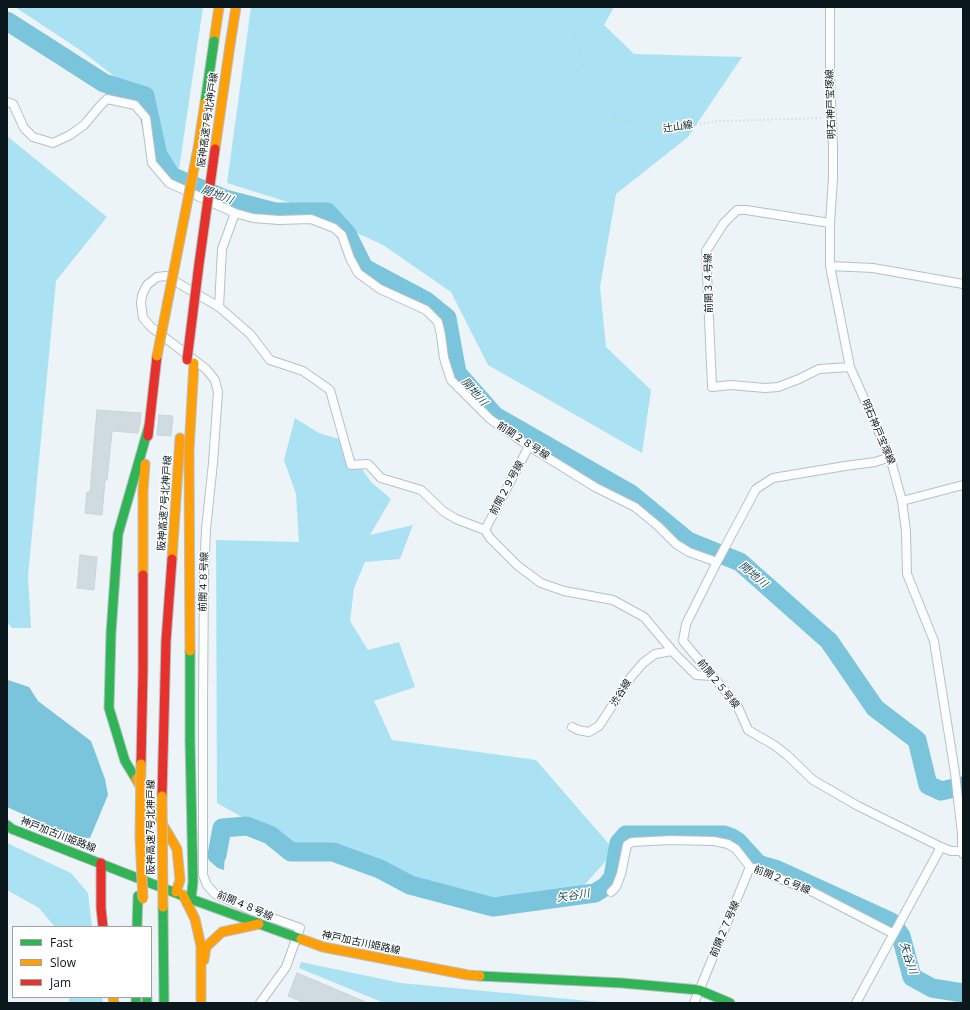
<!DOCTYPE html>
<html>
<head>
<meta charset="utf-8">
<style>
  body { margin:0 }
  #map { position:relative; width:970px; height:1010px; overflow:hidden; background:#ecf4f7; font-family:"Open Sans",sans-serif }
  canvas { display:block }
  .frame { position:absolute; inset:0; border:8px solid #0a181d; pointer-events:none }
  .legend { position:absolute; left:12px; top:926px; width:140px; height:72px; box-sizing:border-box; background:#fff; border:1px solid #9da3a5; margin:0; padding:5px 7px; list-style:none; font-size:12px; color:#0a181d }
  .legend li { display:flex; align-items:center; gap:8px; height:20px }
  .legend b { width:20px; border:1px solid #9da3a5 }
</style>
</head>
<body>
<div id="map">
<canvas width="970" height="1010"></canvas>
<div class="frame"></div>
<ul class="legend">
<li><b style="height:5px;background:#30b455"></b>Fast</li>
<li><b style="height:5px;background:#ff9f0a"></b>Slow</li>
<li><b style="height:5px;background:#e5322d"></b>Jam</li>
</ul>
</div>
<script>
const context = document.querySelector('canvas').getContext('2d');
context.lineJoin = 'round';
function fill(path, color) {
  context.fillStyle = color;
  context.fill(path, 'evenodd');
}
function poly(rows) {
  const path = new Path2D();
  for (const r of rows) {
    path.moveTo(r[0], r[1]);
    for (let i = 2; i < r.length; i += 2) path.lineTo(r[i], r[i + 1]);
  }
  return path;
}
function stroke(path, color, width, dash) {
  context.strokeStyle = color;
  context.lineWidth = width;
  context.lineCap = dash ? 'butt' : 'round';
  context.setLineDash(dash || []);
  context.stroke(path);
}
function drawText(font, color, halo, rows, align = 'center') {
  context.font = font + ' "Open Sans","Noto Sans JP",sans-serif';
  context.lineWidth = 3;
  context.setLineDash([]);
  context.textBaseline = 'middle';
  context.strokeStyle = halo;
  context.fillStyle = color;
  for (const [text, x, y, turn = 0] of rows) {
    context.save();
    context.translate(x, y);
    context.rotate((+turn || 0) * Math.PI / 180);
    context.textAlign = isNaN(turn) ? turn : align;
    if (halo) context.strokeText(text, 0, 0);
    context.fillText(text, 0, 0);
    context.restore();
  }
}
const green = poly([
  [15,7,203,7,179,169,168,165,147,102,83,52],
  [251,7,614,7,604,25,634,54,742,57,688,137,616,194,600,287,606,347,651,390,642,453,488,365,451,292,383,245,294,204,227,183],
  [7,136,107,217,56,281,28,576,31,628,12,628,7,622],
  [295,418,319,433,342,440,371,482,391,499,370,535,413,525,400,559,365,562,354,588,350,621,368,650,399,642,415,687,374,701,392,740,536,760,615,851,577,893,470,898,383,873,290,844,217,803,216,540,299,542,296,494,284,460],
  [7,843,71,873,88,893,92,927,55,927,39,908,7,890],
  [301,962,401,983,600,1002,599,1003,384,1003,299,968],
  [69,997,102,997,103,1003,69,1003]
]);
const water = poly([
  [7,678,8,680,29,687,38,701,91,741,105,779,108,795,90,838,74,837,7,807],
  [226,831,224,870,218,868,213,864,212,840]
]);
const river = poly([
  [7,21,104,83,145,96,158,155,171,176,225,199,275,212,327,212,347,234,364,268,426,301,447,318,457,373,495,416,631,494,688,541,740,562,829,641,875,708,917,740,928,785,941,791,963,786],
  [217,855,222,828,247,826,270,835,291,852,333,852,380,869,410,885,493,907,595,893,606,886,613,877,619,843,626,835,724,835,732,838,738,842,758,864,775,869,891,922,901,936,912,977,932,988,963,993]
]);
const building = poly([
  [97,410,141,413,140,424,138,433,112,431,107,480,105,480,102,515,85,513,87,492,90,492,97,410],
  [159,415,173,416,171,436,157,435,159,415],
  [80,555,97,557,94,590,77,588,80,555],
  [297,973,309,978,368,1003,305,1003,288,996,297,973]
]);
const path = poly([
  [570,7,569,10,573,35,578,46,583,61,582,64,577,70,575,74,574,78,577,89,581,97,599,112,639,127,658,130,719,121,823,118]
]);
const street = poly([
  [830,7,830,76,833,147,833,178,830,223,830,266,850,367,890,457,902,501,906,531,907,574,934,641,955,773,962,834,962,851,963,854],
  [7,102,13,104,24,128,33,137,53,143,70,135,84,125,100,106,107,99,135,105,146,118,152,163,169,183,235,213,253,218,279,220,311,219,334,228,342,235,350,258,358,273,380,289,426,310,438,322,441,335,444,358,451,380,490,419,527,445,595,487,635,507,658,526,676,544,689,552,717,562],
  [830,223,746,210,737,210,724,223,706,251,712,387,731,385,765,388,778,387,799,379,819,369,850,367],
  [830,266,873,268,963,284],
  [219,307,222,249,235,213],
  [890,457,875,462,845,466,773,478,756,489,717,562,686,624,683,641,737,705,748,730,774,745,787,755,813,780,858,806,941,847,951,851,962,851],
  [902,501,963,485],
  [485,530,529,446],
  [572,727,578,730,589,732,599,726,631,677,643,663,655,654,672,651],
  [611,892,616,887,621,874,627,845,632,842,671,840,714,841,728,844,736,849,750,867,776,877,813,892,894,934],
  [260,1003,286,967,300,928,253,911,215,894,207,885,203,875,203,703,204,575,206,529,213,463,218,392,215,380,206,369,151,327,143,318,141,303,142,295,147,285,157,277,166,276,219,307,250,334,270,360,303,371,330,390,351,465,368,464,381,478,421,490,443,511,456,519,485,530,490,538,518,566,541,583,564,591,613,600,644,617,675,654,696,675,712,676],
  [694,1003,750,867],
  [856,1003,941,847]
]);
const fast = poly([
  [190,651,190,741,193,882,191,899],
  [136,779,125,761,109,708,111,633,118,534,149,426],
  [7,825,12,829,191,899,301,939],
  [163,907,164,1003],
  [137,927,138,896],
  [480,976,622,983,699,990,730,1003],
  [136,997,136,1003],
  [147,997,147,1003]
]);
const slow = poly([
  [214,41,219,7],
  [230,45,236,7],
  [172,559,180,438],
  [143,575,143,491,145,464],
  [190,651,189,450,194,363],
  [136,779,177,849,180,880,176,892],
  [183,895,195,919,201,946,201,1003],
  [301,939,323,947,468,975,480,976],
  [204,960,206,947,222,932,259,924],
  [113,997,114,1003]
]);
const jam = poly([
  [148,436,157,356],
  [141,764,143,670,143,575],
  [162,796,166,641,172,559],
  [101,863,101,908,103,927]
]);
const fastBridge = poly([
  [205,103,214,41]
]);
const slowBridge = poly([
  [215,149,230,45],
  [157,356,198,148,205,103],
  [141,764,140,837,143,899],
  [162,796,163,907]
]);
const jamBridge = poly([
  [187,360,199,264,215,149]
]);
const streetNames = [
  ["明石神戸宝塚線",831,104,-92],
  ["阪神高速7号北神戸線",208,120,-82],
  ["辻山線",678,127,-8],
  ["前開３４号線",709,283,-91],
  ["明石神戸宝塚線",878,432,67],
  ["前開２８号線",523,441,33],
  ["前開２９号線",507,488,-62],
  ["阪神高速7号北神戸線",165,503,-86],
  ["前開４８号線",204,582,-88],
  ["前開２５号線",718,684,51],
  ["渋谷線",621,693,-57],
  ["阪神高速7号北神戸線",151,827,-90],
  ["神戸加古川姫路線",58,835,21],
  ["前開２６号線",782,880,22],
  ["前開４８号線",245,906,23],
  ["前開２７号線",725,929,-67],
  ["神戸加古川姫路線",361,943,12]
];
const waterNames = [
  ["開地川",217,195,21],
  ["開地川",474,392,48],
  ["開地川",753,575,40],
  ["矢谷川",573,896,-8],
  ["矢谷川",908,958,72]
];
fill(green, '#aae2f4');
fill(water, '#7ac4dc');
stroke(river, '#7ac4dc', 19);
fill(building, '#d0dbdf');
stroke(building, '#c9d4d7', 1);
stroke(street, '#b7c1c5', 10);
stroke(fast, '#b7c1c5', 11);
stroke(slow, '#b7c1c5', 11);
stroke(jam, '#b7c1c5', 11);
stroke(path, '#cdd0d1', 2, [1, 3]);
stroke(street, '#fcfdfe', 8);
stroke(fast, '#30b455', 9);
stroke(slow, '#ff9f0a', 9);
stroke(jam, '#e5322d', 9);
stroke(fastBridge, '#b7c1c5', 11, []);
stroke(slowBridge, '#b7c1c5', 11, []);
stroke(jamBridge, '#b7c1c5', 11, []);
stroke(fastBridge, '#30b455', 9);
stroke(slowBridge, '#ff9f0a', 9);
stroke(jamBridge, '#e5322d', 9);
drawText('10px', '#0a181d', '#fff', streetNames);
drawText('italic 11px', '#1f4b59', '#fff', waterNames);
</script>
</body>
</html>
